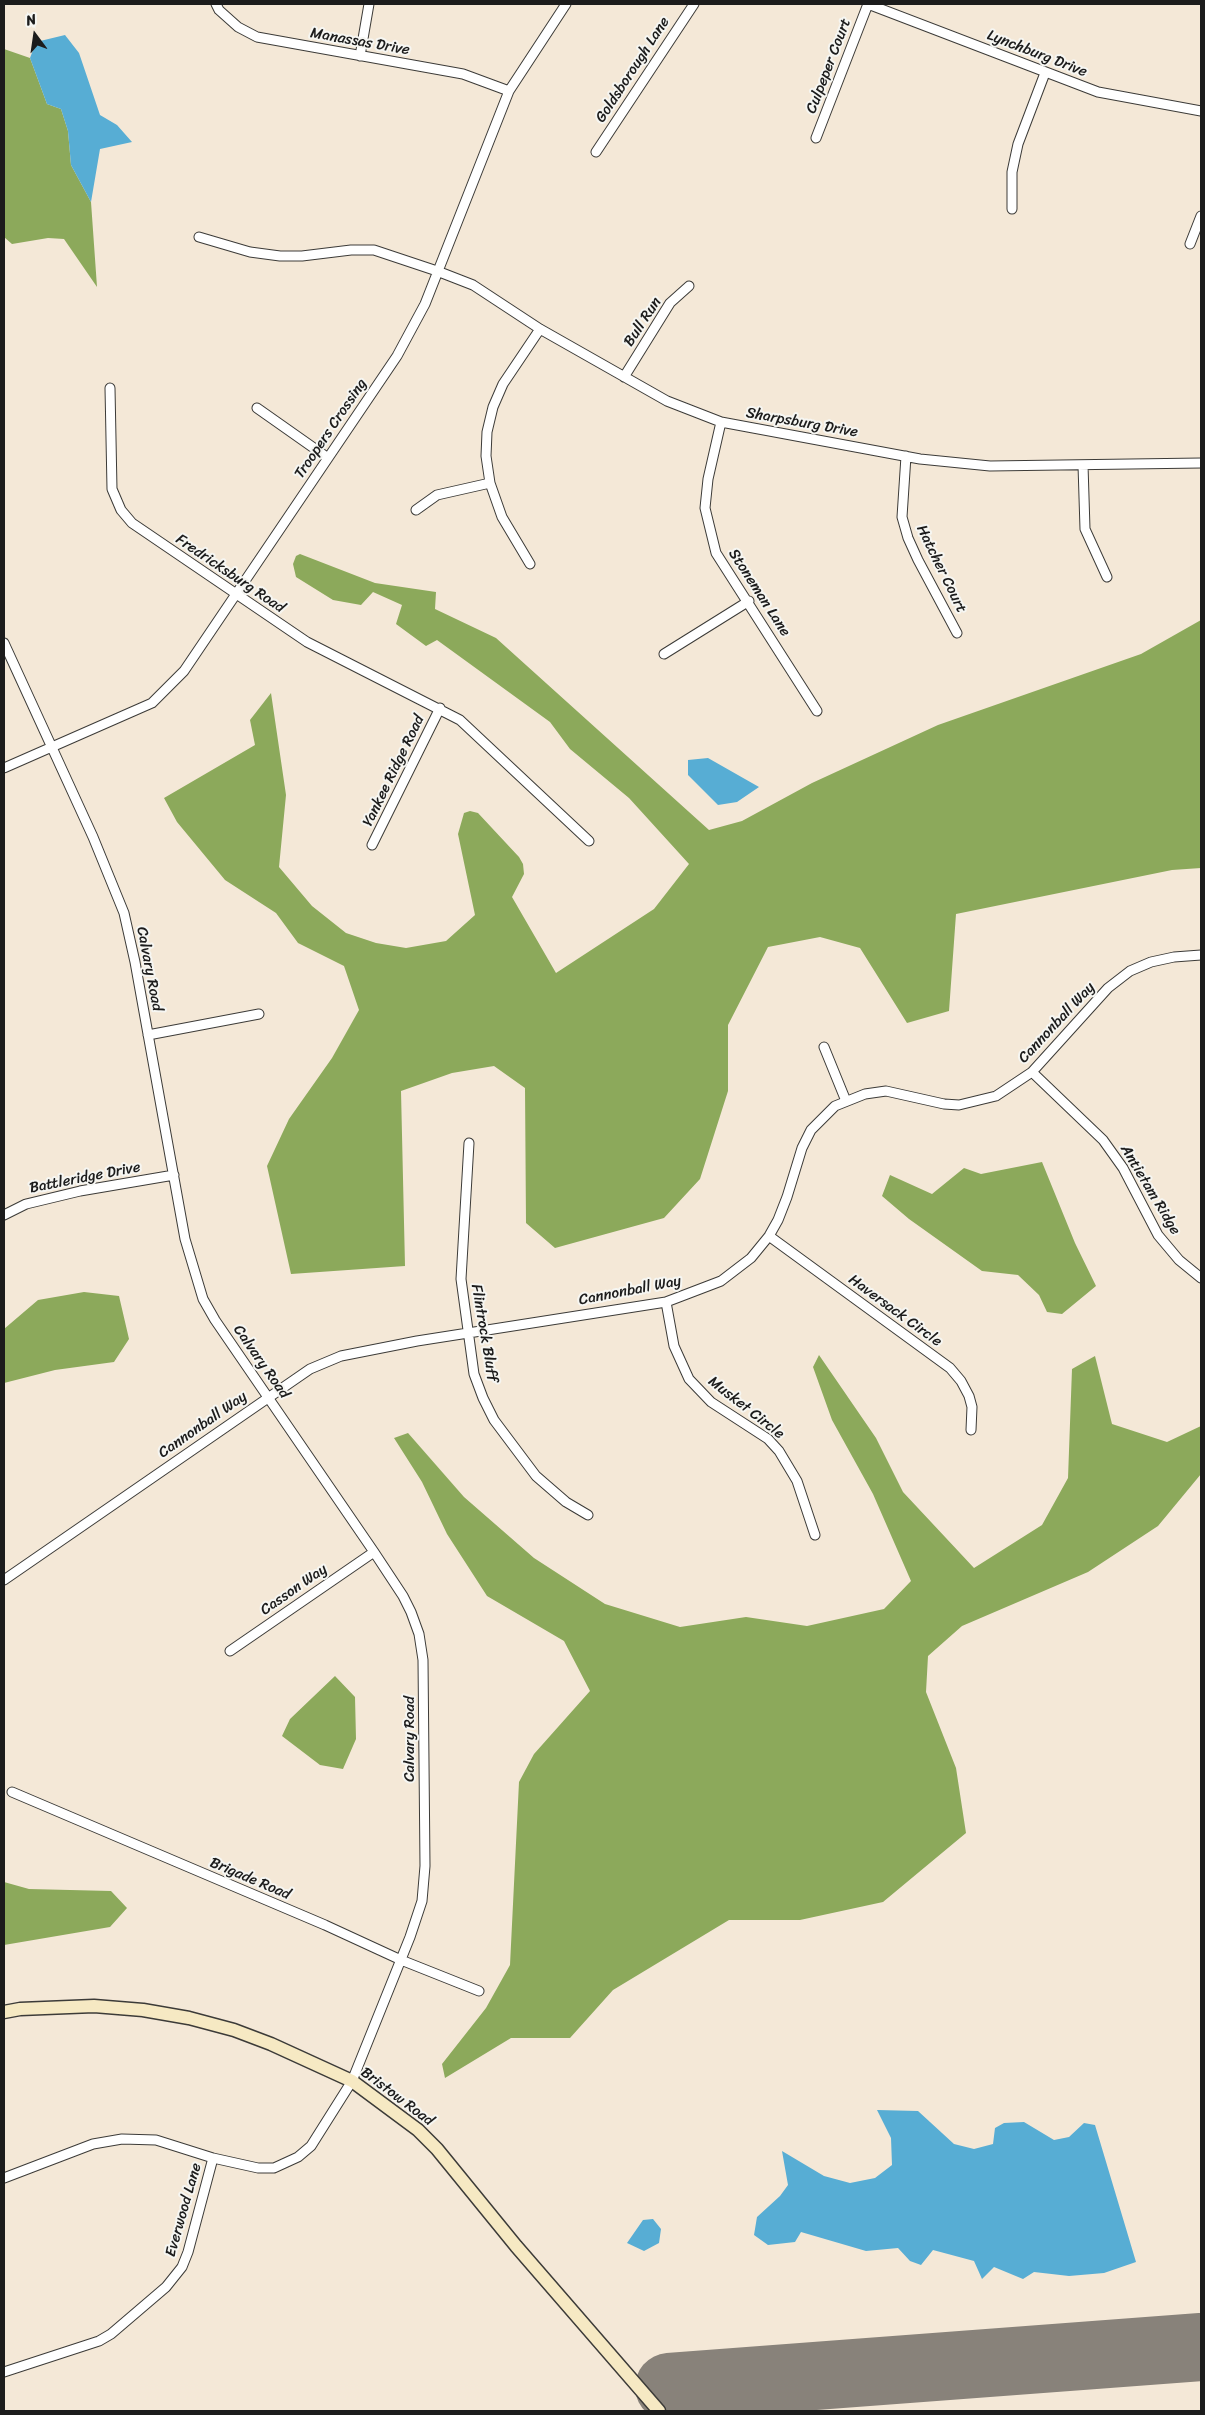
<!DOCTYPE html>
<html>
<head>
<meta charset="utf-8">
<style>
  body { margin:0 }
  #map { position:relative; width:1205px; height:2415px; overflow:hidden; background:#f4e8d7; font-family:Sriracha,sans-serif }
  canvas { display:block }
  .frame { position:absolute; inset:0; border:5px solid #1c1c1c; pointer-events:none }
  .north { position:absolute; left:10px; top:10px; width:50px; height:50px; -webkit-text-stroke:4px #f6f6f2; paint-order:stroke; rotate:346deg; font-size:14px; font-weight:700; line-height:20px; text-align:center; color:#1c1c1c }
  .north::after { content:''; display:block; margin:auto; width:18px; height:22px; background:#1c1c1c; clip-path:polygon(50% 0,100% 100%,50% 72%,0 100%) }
</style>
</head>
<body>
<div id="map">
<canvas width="1205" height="2415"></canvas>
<div class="frame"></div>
<div class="north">N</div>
</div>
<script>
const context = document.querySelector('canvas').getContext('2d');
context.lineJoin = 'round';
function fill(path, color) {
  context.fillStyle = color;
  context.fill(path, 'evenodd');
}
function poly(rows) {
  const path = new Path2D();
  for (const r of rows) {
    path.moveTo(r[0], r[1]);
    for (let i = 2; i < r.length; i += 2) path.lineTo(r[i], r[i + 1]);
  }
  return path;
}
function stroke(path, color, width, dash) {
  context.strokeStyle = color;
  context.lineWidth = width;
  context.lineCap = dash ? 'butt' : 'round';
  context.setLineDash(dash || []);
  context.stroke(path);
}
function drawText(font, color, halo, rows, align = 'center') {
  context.font = font + ' Sriracha,sans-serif';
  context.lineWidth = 4;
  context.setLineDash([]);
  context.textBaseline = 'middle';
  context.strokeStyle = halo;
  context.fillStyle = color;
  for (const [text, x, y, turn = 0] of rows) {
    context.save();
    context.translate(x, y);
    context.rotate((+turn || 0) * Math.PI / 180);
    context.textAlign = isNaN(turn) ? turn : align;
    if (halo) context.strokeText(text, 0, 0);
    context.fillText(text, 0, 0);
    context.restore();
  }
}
const forest = poly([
  [4,49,30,58,47,104,61,109,68,131,71,165,91,202,97,287,64,239,48,238,12,244,4,237],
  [300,554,375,583,436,592,435,609,496,638,709,830,742,821,812,783,938,725,1141,654,1201,620,1201,868,1172,870,956,914,949,1011,907,1023,860,948,820,937,768,947,728,1025,728,1091,700,1179,664,1218,555,1248,526,1223,525,1088,494,1066,452,1073,401,1091,405,1266,291,1274,267,1166,289,1119,332,1058,359,1010,344,966,298,943,276,913,225,880,177,822,164,798,255,745,250,720,271,693,286,795,279,867,312,906,346,933,376,943,406,948,446,941,475,915,458,834,464,813,470,811,478,813,519,857,523,864,524,874,512,897,556,973,654,909,689,864,629,798,570,749,550,722,437,640,426,646,396,624,402,605,373,592,361,605,333,600,296,577,293,564,296,556],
  [1042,1162,1075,1243,1096,1286,1062,1314,1047,1312,1039,1295,1018,1275,982,1271,909,1219,882,1196,890,1175,932,1194,964,1168,981,1174],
  [84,1292,119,1296,129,1339,114,1362,55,1370,4,1383,4,1329,38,1300],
  [819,1355,876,1438,903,1492,974,1568,1042,1525,1068,1478,1072,1369,1095,1356,1112,1424,1167,1442,1201,1426,1201,1474,1158,1526,1088,1572,962,1626,928,1656,926,1692,956,1768,966,1833,883,1902,800,1920,729,1920,613,1990,570,2038,511,2038,445,2078,442,2064,486,2008,510,1965,519,1782,534,1754,590,1691,564,1641,487,1596,447,1534,422,1482,394,1438,408,1433,464,1497,534,1558,605,1604,680,1627,746,1617,807,1626,884,1609,911,1581,873,1494,832,1420,813,1367],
  [335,1676,355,1697,356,1739,343,1769,320,1765,282,1736,290,1719],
  [4,1882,29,1889,111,1891,127,1908,110,1927,4,1945]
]);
const water = poly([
  [65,35,79,53,100,115,117,125,132,142,100,149,91,202,71,165,68,131,61,109,47,104,30,58,36,42],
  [708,758,759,787,737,802,718,805,688,775,688,760],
  [877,2110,918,2111,954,2144,974,2149,993,2144,995,2128,1004,2123,1024,2122,1054,2140,1069,2137,1084,2123,1095,2125,1136,2262,1104,2273,1069,2276,1034,2272,1023,2279,994,2267,982,2279,974,2261,933,2250,921,2265,910,2261,898,2248,866,2251,801,2232,795,2242,768,2245,754,2235,757,2217,780,2196,788,2185,782,2151,824,2176,850,2183,875,2178,892,2165,891,2138],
  [653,2219,661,2229,659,2243,644,2251,627,2243,643,2220]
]);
const runway = poly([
  [669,2387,1201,2347]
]);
const street = poly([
  [216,4,219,10,238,27,257,37,463,74,509,91],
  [868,4,1098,92,1201,111],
  [360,56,369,4],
  [816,138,868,4],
  [596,152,694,4],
  [1012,209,1012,172,1018,144,1045,73],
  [199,237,250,252,280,256,302,256,351,250,374,250,437,271,473,285,540,329,667,401,721,422,920,459,990,466,1201,463],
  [1190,244,1201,216],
  [624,377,670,303,689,286],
  [110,388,112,489,121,510,132,523,307,642,460,720,589,841],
  [257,408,328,458],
  [721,422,708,479,705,508,716,553,817,711],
  [906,456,902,517,908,538,918,560,957,633],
  [1083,465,1085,529,1107,577],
  [416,510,437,495,490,483],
  [530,564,502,517,490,483,486,456,487,432,493,407,503,384,540,329],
  [4,643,93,837,124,913,135,962,185,1239,203,1299,215,1320,374,1552,403,1596,411,1612,419,1634,423,1660,425,1866,422,1901,410,1937,352,2081,311,2146,298,2157,274,2168,258,2168,213,2158,156,2140,122,2139,93,2144,4,2178],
  [664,654,749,601],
  [4,768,152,703,184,671,397,356,425,304,509,91,566,4],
  [372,845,440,708],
  [148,1035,259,1014],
  [824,1047,846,1101],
  [1032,1072,1103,1140,1123,1168,1158,1235,1179,1260,1201,1278],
  [469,1143,461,1279,474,1374,483,1398,494,1420,536,1476,566,1502,588,1515],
  [4,1215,26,1204,80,1191,174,1175],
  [769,1236,950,1368,961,1381,969,1396,972,1407,971,1430],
  [666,1302,674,1346,689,1379,711,1402,768,1439,779,1451,797,1481,815,1535],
  [4,1580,310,1369,341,1356,417,1341,666,1302,721,1281,751,1258,769,1236,778,1220,787,1197,802,1148,811,1130,835,1106,865,1094,886,1091,944,1104,959,1105,996,1096,1032,1072,1108,988,1130,971,1151,962,1174,957,1201,955],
  [230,1651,374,1552],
  [12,1792,325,1925,401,1960,479,1991],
  [4,2372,99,2341,111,2334,166,2287,182,2267,188,2252,213,2158]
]);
const secondary = poly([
  [4,2012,20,2009,94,2006,143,2010,189,2018,234,2030,271,2044,352,2081,418,2130,437,2149,516,2246,659,2411]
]);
const streetNames = [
  ["Manassas Drive",360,42,10],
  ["Lynchburg Drive",1037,54,21],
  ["Culpeper Court",829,66,-69],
  ["Goldsborough Lane",633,70,-57],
  ["Bull Run",643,322,-57],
  ["Sharpsburg Drive",802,423,10],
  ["Troopers Crossing",331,429,-56],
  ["Hatcher Court",941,569,64],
  ["Fredricksburg Road",230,574,34],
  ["Stoneman Lane",759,593,57],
  ["Yankee Ridge Road",394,771,-64],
  ["Calvary Road",149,969,79],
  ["Cannonball Way",1057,1023,-47],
  ["Battleridge Drive",85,1178,-11],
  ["Antietam Ridge",1150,1190,59],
  ["Cannonball Way",630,1291,-11],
  ["Haversack Circle",895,1311,36],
  ["Flintrock Bluff",484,1333,80],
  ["Calvary Road",261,1362,55],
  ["Musket Circle",746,1408,38],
  ["Cannonball Way",203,1425,-35],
  ["Casson Way",294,1590,-35],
  ["Calvary Road",410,1739,-90],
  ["Brigade Road",250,1879,23],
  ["Bristow Road",397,2097,37],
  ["Everwood Lane",184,2210,-74]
];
fill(forest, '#8ca95b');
fill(water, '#57add4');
stroke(runway, '#88827a', 68);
stroke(street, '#3c3b38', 11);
stroke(secondary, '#3c3b38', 15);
stroke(street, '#fff', 9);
stroke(secondary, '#f6e9c3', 12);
drawText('15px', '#1c1c1c', '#f6f6f2', streetNames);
</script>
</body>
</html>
